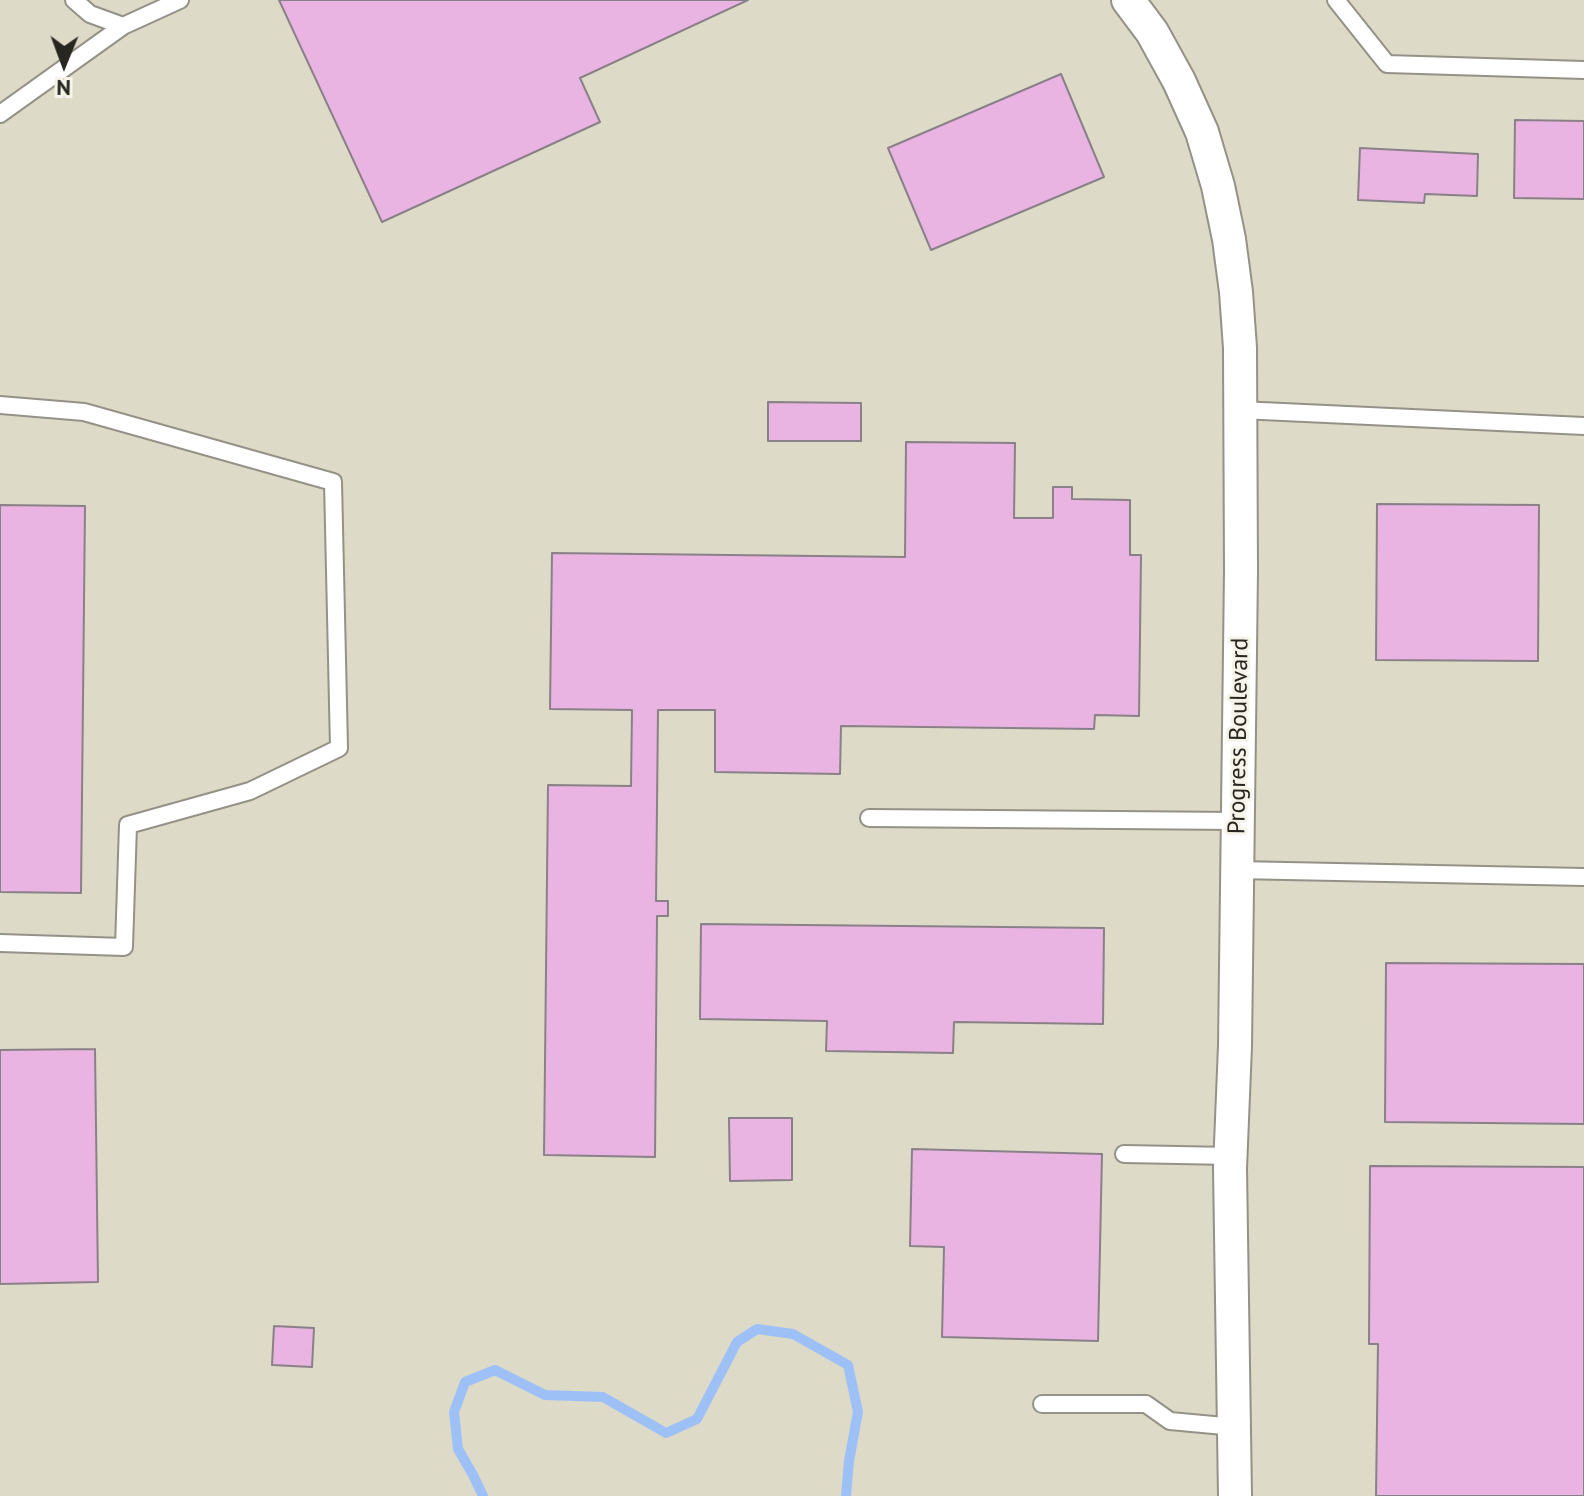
<!DOCTYPE html>
<html>
<head>
<meta charset="utf-8">
<style>
  body { margin:0 }
  #map { position:relative; width:1584px; height:1496px; overflow:hidden; background:#e9e7da; font-family:"PT Sans",sans-serif }
  canvas { display:block }
  .north { position:absolute; left:24px; top:24px; width:80px; height:80px; -webkit-text-stroke:6px #f6f4e8; paint-order:stroke; rotate:181deg; font-size:22px; font-weight:700; line-height:32px; text-align:center; color:#272621 }
  .north::after { content:''; display:block; margin:auto; width:28px; height:36px; background:#272621; clip-path:polygon(50% 0,100% 100%,50% 72%,0 100%) }
</style>
</head>
<body>
<div id="map">
<canvas width="1584" height="1496"></canvas>
<div class="north">N</div>
</div>
<script>
const context = document.querySelector('canvas').getContext('2d');
context.lineJoin = 'round';
function fill(path, color) {
  context.fillStyle = color;
  context.fill(path, 'evenodd');
}
function poly(rows) {
  const path = new Path2D();
  for (const r of rows) {
    path.moveTo(r[0], r[1]);
    for (let i = 2; i < r.length; i += 2) path.lineTo(r[i], r[i + 1]);
  }
  return path;
}
function stroke(path, color, width, dash) {
  context.strokeStyle = color;
  context.lineWidth = width;
  context.lineCap = dash ? 'butt' : 'round';
  context.setLineDash(dash || []);
  context.stroke(path);
}
function drawText(font, color, halo, rows, align = 'center') {
  context.font = font + ' "PT Sans",sans-serif';
  context.lineWidth = 6;
  context.setLineDash([]);
  context.textBaseline = 'middle';
  context.strokeStyle = halo;
  context.fillStyle = color;
  for (const [text, x, y, turn = 0] of rows) {
    context.save();
    context.translate(x, y);
    context.rotate((+turn || 0) * Math.PI / 180);
    context.textAlign = isNaN(turn) ? turn : align;
    if (halo) context.strokeText(text, 0, 0);
    context.fillText(text, 0, 0);
    context.restore();
  }
}
const built = poly([
  [0,0,1584,0,1584,1496,0,1496]
]);
const stream = poly([
  [483,1496,473,1475,458,1449,454,1412,465,1382,495,1370,545,1395,603,1397,666,1433,697,1419,737,1342,757,1329,793,1334,848,1365,858,1412,849,1461,846,1496]
]);
const building = poly([
  [279,0,748,0,580,78,600,122,382,222,279,0],
  [1061,74,1104,177,931,250,888,148,1061,74],
  [1515,120,1584,121,1584,199,1514,198,1515,120],
  [1360,148,1478,154,1477,196,1425,194,1424,203,1358,200,1360,148],
  [768,402,861,403,861,441,768,441,768,402],
  [906,442,1015,443,1014,518,1053,518,1053,487,1072,487,1072,499,1130,500,1130,555,1141,555,1139,716,1095,715,1094,729,841,726,840,774,715,772,715,710,658,710,656,901,668,901,668,916,657,916,655,1157,544,1155,548,785,631,786,632,710,550,709,552,553,905,557,906,442],
  [1377,504,1539,505,1538,661,1376,660,1377,504],
  [0,505,85,506,81,893,0,892,0,505],
  [701,924,1104,928,1103,1024,954,1022,953,1053,826,1051,827,1021,700,1019,701,924],
  [1386,963,1584,964,1584,1124,1385,1122,1386,963],
  [95,1049,98,1282,0,1284,0,1050,95,1049],
  [729,1118,792,1118,792,1180,730,1181,729,1118],
  [912,1149,1102,1154,1098,1341,942,1337,944,1247,910,1246,912,1149],
  [1370,1166,1584,1167,1584,1496,1376,1496,1378,1344,1369,1344,1370,1166],
  [274,1326,314,1328,312,1367,272,1365,274,1326]
]);
const lane = poly([
  [74,0,90,14,123,26],
  [1336,0,1387,64,1584,70],
  [0,114,123,26,180,0],
  [0,405,84,412,333,482,339,748,250,791,128,825,124,947,0,943],
  [1240,410,1584,426],
  [869,818,1238,821],
  [1237,870,1584,877],
  [1124,1154,1231,1156],
  [1042,1404,1146,1404,1170,1421,1235,1427]
]);
const street = poly([
  [1128,0,1152,32,1179,81,1202,132,1218,186,1229,239,1236,292,1240,348,1241,571,1235,1046,1230,1168,1235,1496]
]);
const streetNames = [
  ["Progress Boulevard",1239,736,-89]
];
fill(built, '#dedac8');
stroke(stream, '#9dc1f7', 10);
fill(building, '#e9b4e2');
stroke(building, '#8a8088', 2);
stroke(lane, '#949186', 20);
stroke(street, '#949186', 36);
stroke(lane, '#fff', 16);
stroke(street, '#fff', 32);
drawText('24px', '#272621', '#f6f4e8', streetNames);
</script>
</body>
</html>
